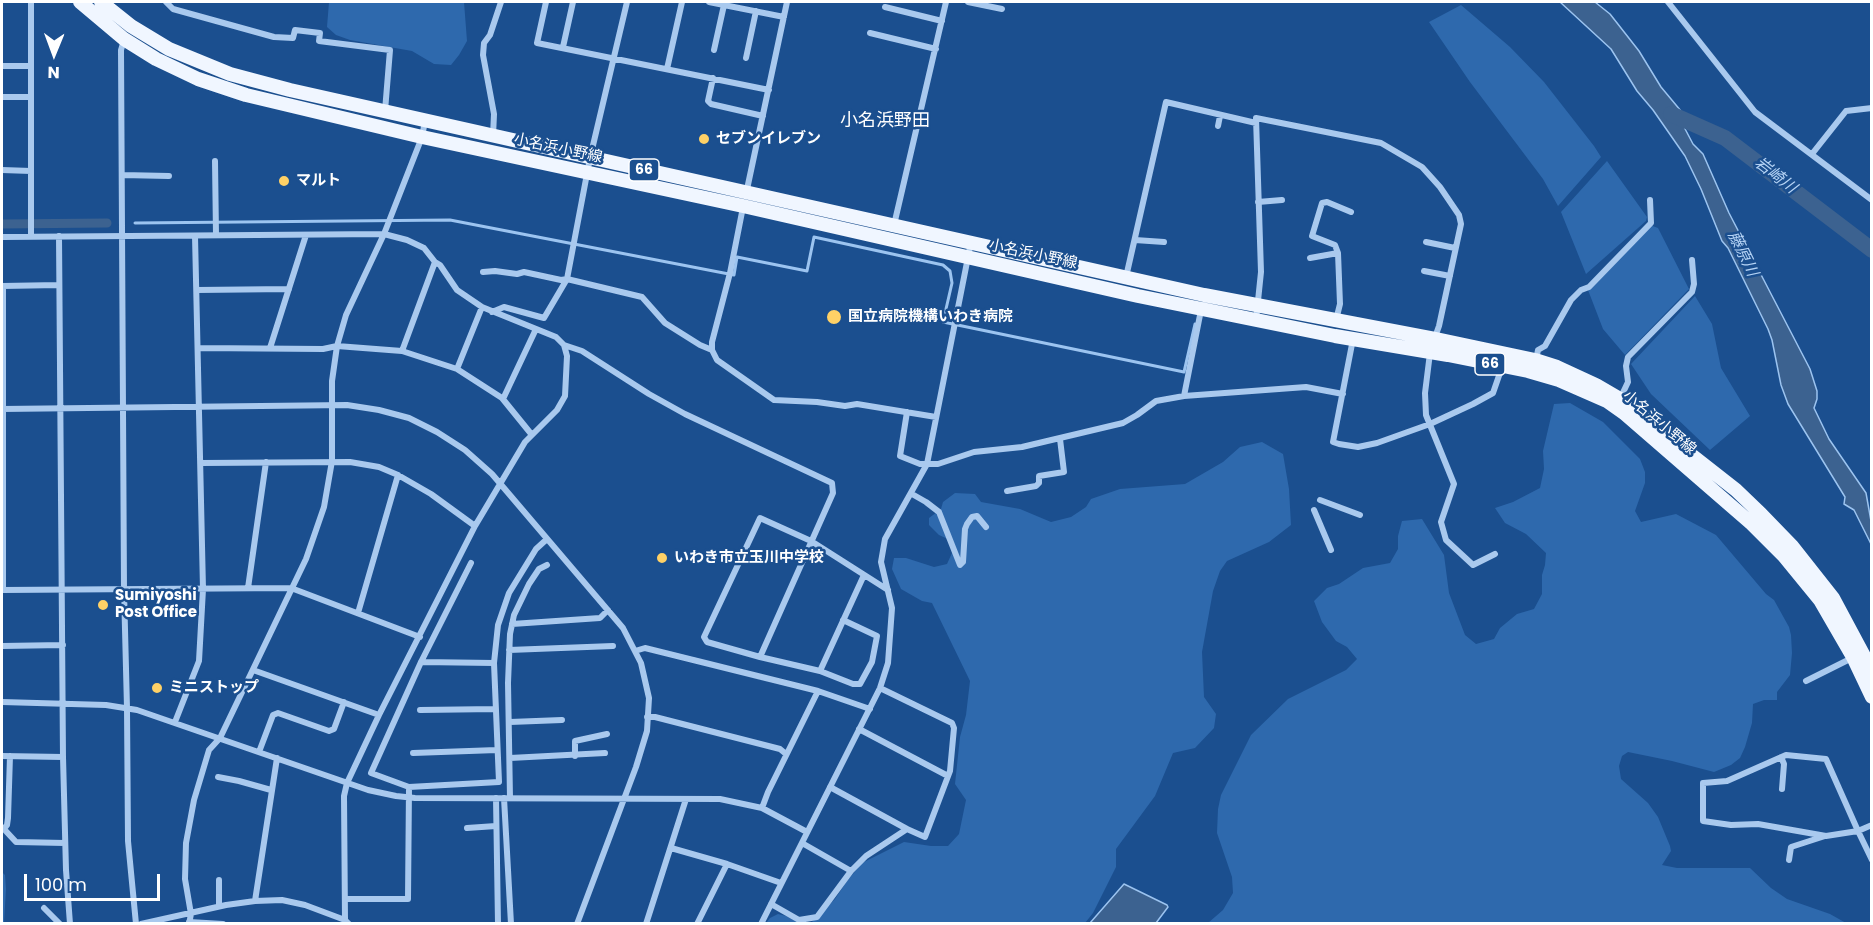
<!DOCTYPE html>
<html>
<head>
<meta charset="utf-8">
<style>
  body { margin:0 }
  #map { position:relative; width:1873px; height:925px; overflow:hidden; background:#1b4f8f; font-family:Poppins,sans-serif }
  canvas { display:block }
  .frame { position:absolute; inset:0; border:3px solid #fff; pointer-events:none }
  .north { position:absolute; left:24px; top:24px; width:60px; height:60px; -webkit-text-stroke:4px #1b4f8f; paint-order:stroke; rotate:181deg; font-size:16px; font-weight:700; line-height:24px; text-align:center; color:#fff }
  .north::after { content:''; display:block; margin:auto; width:21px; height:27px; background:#fff; clip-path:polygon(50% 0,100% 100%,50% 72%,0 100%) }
  .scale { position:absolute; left:24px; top:874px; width:136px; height:27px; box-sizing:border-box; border:3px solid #fff; border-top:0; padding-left:8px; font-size:18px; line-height:21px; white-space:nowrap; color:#fff; -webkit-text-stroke:4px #1b4f8f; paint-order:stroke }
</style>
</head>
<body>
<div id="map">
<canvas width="1873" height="925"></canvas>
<div class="frame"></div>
<div class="north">N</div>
<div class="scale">100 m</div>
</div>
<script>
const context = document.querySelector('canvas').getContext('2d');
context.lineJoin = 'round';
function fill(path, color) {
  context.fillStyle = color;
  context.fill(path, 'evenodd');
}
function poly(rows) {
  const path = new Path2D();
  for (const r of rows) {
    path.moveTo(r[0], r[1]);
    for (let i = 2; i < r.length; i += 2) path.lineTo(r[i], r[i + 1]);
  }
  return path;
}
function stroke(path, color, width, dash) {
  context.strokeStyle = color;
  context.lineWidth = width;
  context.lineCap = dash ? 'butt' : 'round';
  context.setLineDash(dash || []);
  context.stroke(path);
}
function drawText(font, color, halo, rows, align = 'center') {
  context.font = font + ' Poppins,"Noto Sans JP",sans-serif';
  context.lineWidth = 5;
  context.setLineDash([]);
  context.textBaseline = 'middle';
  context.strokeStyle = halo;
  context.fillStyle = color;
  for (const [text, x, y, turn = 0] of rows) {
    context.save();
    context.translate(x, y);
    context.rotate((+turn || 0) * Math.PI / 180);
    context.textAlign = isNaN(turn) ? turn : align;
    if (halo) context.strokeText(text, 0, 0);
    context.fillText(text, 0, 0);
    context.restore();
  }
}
const green = poly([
  [329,2,464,2,467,41,459,55,451,65,434,64,412,51,350,40,336,35,327,27],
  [1461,5,1510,47,1544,82,1594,146,1601,157,1558,206,1543,179,1470,82,1429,22],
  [1607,161,1647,217,1646,221,1586,274,1561,212],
  [1650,225,1658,228,1689,289,1625,355,1603,329,1588,290],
  [1695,296,1712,324,1721,368,1750,416,1710,450,1651,394,1631,364],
  [1570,403,1603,422,1640,459,1645,472,1645,483,1635,511,1641,522,1676,514,1716,535,1766,594,1774,600,1789,627,1791,635,1792,653,1790,675,1777,692,1777,700,1764,700,1753,704,1752,723,1745,747,1740,758,1731,765,1714,772,1672,761,1628,752,1622,756,1619,766,1621,779,1648,803,1658,817,1670,846,1671,851,1662,865,1677,868,1750,868,1771,888,1787,899,1830,914,1846,923,1208,923,1223,910,1233,893,1232,877,1217,833,1218,809,1221,795,1251,735,1288,699,1346,670,1357,659,1347,647,1336,641,1322,622,1314,601,1327,588,1339,584,1363,568,1390,563,1398,549,1398,536,1402,521,1422,519,1444,555,1449,593,1465,635,1476,644,1494,639,1500,628,1517,614,1534,609,1542,594,1542,575,1545,565,1546,553,1526,534,1505,523,1495,508,1513,502,1540,488,1544,469,1543,451,1554,404],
  [1262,442,1283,454,1289,489,1291,525,1269,542,1227,561,1220,571,1213,591,1202,652,1204,697,1216,714,1214,728,1195,748,1173,753,1155,796,1116,849,1116,867,1093,913,1085,923,807,924,811,923,835,899,847,881,862,863,904,842,931,846,948,846,959,834,966,800,955,784,960,737,966,715,970,681,932,603,922,601,901,589,892,569,894,558,906,558,934,567,947,564,952,553,950,540,939,535,929,525,929,518,941,509,943,502,955,493,975,494,981,502,1020,509,1051,522,1071,517,1086,507,1091,499,1120,489,1185,484,1223,462,1240,447],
  [2,872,5,875,6,889,4,923,2,923],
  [778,914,786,916,799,923,766,923,770,918]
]);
const water = poly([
  [1560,2,1595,2,1610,14,1639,51,1661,87,1681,111,1683,125,1693,144,1703,154,1729,213,1810,369,1817,391,1817,399,1814,408,1829,439,1866,493,1871,521,1871,544,1854,510,1844,504,1845,497,1788,404,1781,385,1772,340,1768,329,1728,248,1722,241,1701,189,1685,156,1653,110,1637,91,1611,49,1560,2],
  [1124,884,1167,905,1168,907,1156,923,1090,923,1124,884]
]);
const stream = poly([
  [135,223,450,220,734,275,737,257,807,271,814,237,943,265,950,271,952,283,943,322,1184,372,1195,324]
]);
const canal = poly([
  [2,224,107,223]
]);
const river = poly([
  [1671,114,1725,138,1872,250]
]);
const street = poly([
  [166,2,173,9,274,37,293,38,295,30,320,33,319,41,390,50,385,111],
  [546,2,537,43,769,90],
  [627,2,590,158,567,279,642,297,665,323,700,345,712,350],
  [709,2,784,17],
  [968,2,1002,9],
  [1668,2,1755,112,1872,200],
  [885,7,942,21],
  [870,33,936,49],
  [124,40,121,50,124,590,127,708,128,841,136,924],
  [563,47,573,2],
  [714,50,724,5],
  [746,58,756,11],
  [2,66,31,66],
  [667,69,682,2],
  [713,78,708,101,711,104,763,116],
  [2,97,31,97],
  [1218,126,1220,116],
  [493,136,494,114,483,55,484,43,490,35,501,2],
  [1812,154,1846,111,1872,108],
  [215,161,216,235],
  [2,170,31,171],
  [122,175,169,176],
  [746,194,787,2],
  [1258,202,1282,200],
  [743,207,730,273,712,342,712,350,717,360,774,400,817,402,845,406,857,404,936,417],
  [894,225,946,2],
  [31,236,31,2],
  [59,236,63,757,66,870,70,924],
  [2,237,384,234,407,240,424,248,435,262,440,265,457,290,482,307,556,337,564,345,567,356,565,396,557,410,525,442,475,526,379,715,347,783,344,796,345,920],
  [1135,240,1164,242],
  [1426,242,1455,248],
  [1310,258,1338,253],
  [1424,271,1450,276],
  [483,272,495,271,517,274,524,272,561,280,567,279],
  [1126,277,1166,102,1256,123],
  [2,286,59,285],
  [3,286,3,590],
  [197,290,289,289],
  [492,312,504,307,544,318,567,279],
  [1256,320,1261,272,1256,118,1381,143,1422,167,1440,187,1459,215,1461,224,1439,326,1434,340],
  [1336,320,1340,304,1338,253,1335,245,1312,236,1322,203,1327,202,1351,212],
  [1353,339,1333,442,1339,444,1358,447,1377,443,1430,424,1473,404,1493,393,1502,367],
  [564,345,582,351,649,394,685,414,832,483,833,493,760,657],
  [198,348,323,349,337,346,402,351,457,369,502,398,532,435],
  [270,348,306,235],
  [402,351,435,262],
  [1430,353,1425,393,1426,415,1454,484,1441,522,1446,540,1473,565,1495,554],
  [1536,360,1538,350,1545,346,1571,300,1581,290,1589,287,1651,223,1650,200],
  [457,369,482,307],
  [1184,396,1201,310],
  [503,399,536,329],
  [1620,399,1628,382,1626,366,1628,357,1692,292,1694,284,1692,260],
  [2,409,347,405,379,410,409,418,437,432,465,450,492,474,623,628,641,663,649,698,647,731,636,767,577,924],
  [907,412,900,456,920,464,938,464,974,452,1022,447,1123,423,1137,415,1156,401,1184,396,1306,387,1343,394],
  [201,463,350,462,379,467,398,475,431,494,475,526],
  [1007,491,1036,486,1039,483,1039,476,1064,472,1060,439],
  [912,494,926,502,939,512,960,565,963,562,965,529,967,524,972,517,977,516,986,527],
  [1320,500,1360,515],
  [1314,510,1331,550],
  [248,588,266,462],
  [2,590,291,588,420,637],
  [358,613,398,475],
  [843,620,877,636,872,662,860,684,853,684,820,671,760,657,707,642,704,637,760,518,811,541,888,590],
  [512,624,600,618,608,610],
  [2,646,63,645],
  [509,650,613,646],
  [635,651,645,648,818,691,870,709],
  [421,662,494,663],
  [253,670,379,715],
  [820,671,864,575],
  [1806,681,1852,658],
  [880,688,952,723,954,728,950,771,925,837,907,829],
  [2,702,106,705,137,710,368,790,396,796,415,798,720,799,762,808,807,832],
  [420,710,496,709],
  [647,717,655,717,780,749,786,754],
  [175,722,199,661,203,589,195,236],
  [510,722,562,720],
  [859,729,948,776],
  [259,752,273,715,278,713,329,731,334,729,344,702],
  [413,753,497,750],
  [2,756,63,757],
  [575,756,575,741,607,734],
  [1781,757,1784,764,1782,789],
  [510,758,605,753],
  [218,777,239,781,271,790],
  [409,787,371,773,421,662,471,563],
  [496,798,498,924],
  [504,798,511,924],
  [510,798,508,683,510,634,514,615,529,584,539,569,547,565],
  [762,808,768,792,818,691],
  [1872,825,1858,831,1826,836,1758,824,1731,825,1703,821,1703,783,1727,781,1786,755,1826,759,1858,831,1872,860],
  [3,828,16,842,65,843],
  [467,828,496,826],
  [4,829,7,825,8,818,10,756],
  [802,843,851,871],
  [671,848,727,864,781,883],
  [1789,860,1791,847,1825,836],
  [345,899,408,899,409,787,499,782,494,663,498,625,509,593,536,549,547,539],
  [255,901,277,758],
  [771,904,799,920,817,917,851,871,866,856,907,829,830,787],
  [219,906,219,880],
  [44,908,60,924],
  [189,922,223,924],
  [141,924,226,905,255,901,282,900,305,905,345,920,349,924],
  [189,924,191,914,185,879,186,843,194,800,209,750,220,738,306,559,324,507,332,461,332,381,337,346,346,315,384,234,422,137,425,121],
  [646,924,686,799],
  [697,924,727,864],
  [761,924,880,688,888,663,892,608,881,562,885,539,927,464,971,242]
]);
const primary = poly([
  [80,2,124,39,156,59,198,79,246,95,422,137,743,206,1138,296,1335,336,1448,355,1528,371,1559,380,1607,401,1624,413,1752,524,1784,556,1820,600,1853,657,1872,697],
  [101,2,131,26,169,49,230,74,290,90,1204,295,1435,339,1535,360,1557,367,1596,385,1620,399,1736,490,1761,514,1792,546,1833,598,1872,671]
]);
const markers = [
  [704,139,6,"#ffd166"],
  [284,181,6,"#ffd166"],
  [834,317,8,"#ffd166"],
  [662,558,6,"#ffd166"],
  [103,605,6,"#ffd166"],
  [157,688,6,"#ffd166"]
];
const shields = [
  [644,170,30],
  [1490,364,30]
];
const shieldNames = [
  ["66",644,170],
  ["66",1490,364]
];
const poiNames = [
  ["セブンイレブン",716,139],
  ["マルト",296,181],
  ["国立病院機構いわき病院",848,317],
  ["いわき市立玉川中学校",674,558],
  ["Sumiyoshi",115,596],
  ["Post Office",115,613],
  ["ミニストップ",169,688]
];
const streetNames = [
  ["小名浜小野線",558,149,12],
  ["小名浜小野線",1033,255,12],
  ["小名浜小野線",1659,423,40]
];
const waterNames = [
  ["岩崎川",1775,176,38],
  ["藤原川",1742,254,64]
];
const quarterNames = [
  ["小名浜野田",885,121]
];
fill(green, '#2e69ad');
fill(water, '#3c6290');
stroke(water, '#9cc4f0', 1.5);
stroke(stream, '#9cc4f0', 3);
stroke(canal, '#3c6290', 9);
stroke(river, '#3c6290', 16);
stroke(street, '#a9c9ee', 6);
stroke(primary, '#f0f6ff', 14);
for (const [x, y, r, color] of markers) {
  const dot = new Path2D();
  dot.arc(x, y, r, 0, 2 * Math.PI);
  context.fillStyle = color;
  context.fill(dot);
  stroke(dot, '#1b4f8f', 2);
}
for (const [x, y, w] of shields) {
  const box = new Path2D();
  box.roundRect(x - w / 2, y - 11, w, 22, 4.5);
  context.fillStyle = '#1b4f8f';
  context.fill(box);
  stroke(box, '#fff', 1.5);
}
drawText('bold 14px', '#fff', null, shieldNames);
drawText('bold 15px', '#fff', '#1b4f8f', poiNames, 'left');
drawText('15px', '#fff', '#1b4f8f', streetNames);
drawText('italic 16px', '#b5d3f5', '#1b4f8f', waterNames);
drawText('18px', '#fff', '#1b4f8f', quarterNames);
</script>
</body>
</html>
